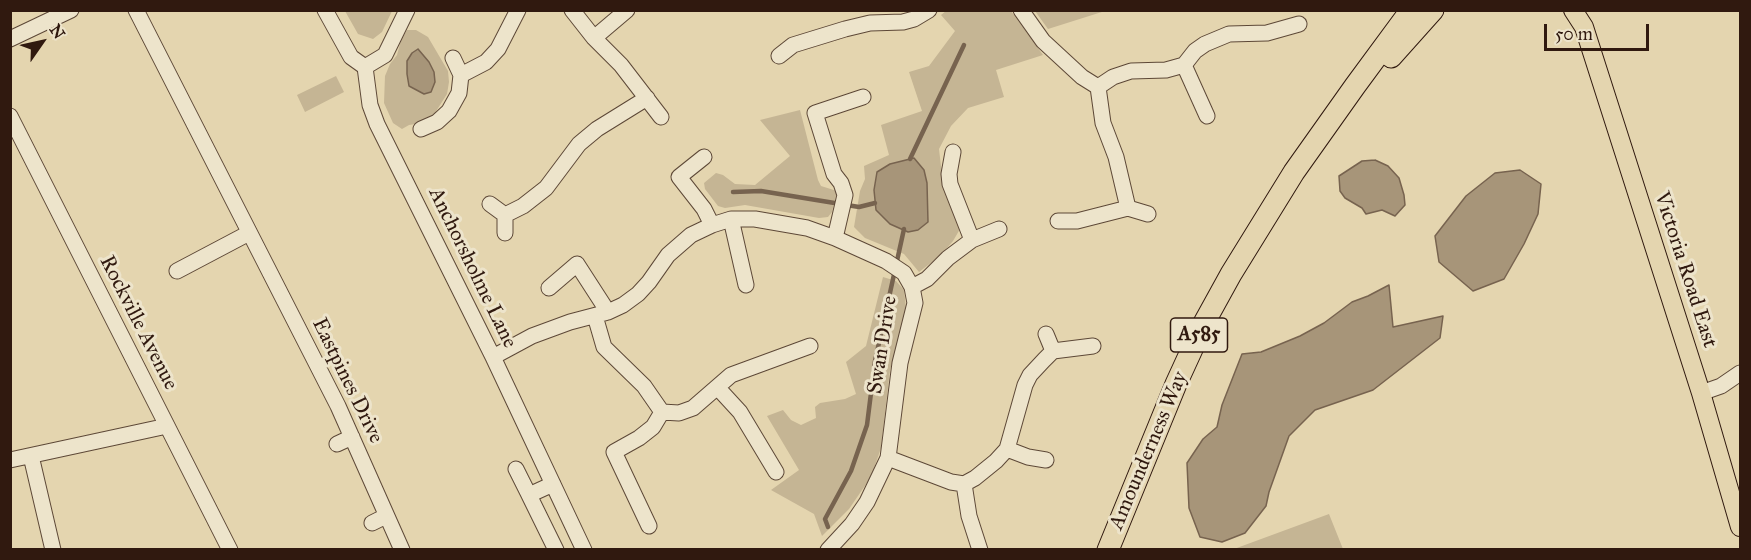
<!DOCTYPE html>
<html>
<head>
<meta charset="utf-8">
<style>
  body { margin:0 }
  #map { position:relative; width:1751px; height:560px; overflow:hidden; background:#e4d5af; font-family:"IM FELL Great Primer",serif }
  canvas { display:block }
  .frame { position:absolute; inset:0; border:12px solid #30190f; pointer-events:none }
  .north { position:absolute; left:12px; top:12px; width:60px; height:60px; -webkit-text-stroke:4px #ede4cb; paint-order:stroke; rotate:56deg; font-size:16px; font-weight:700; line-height:24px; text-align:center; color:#30190f }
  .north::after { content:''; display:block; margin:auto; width:21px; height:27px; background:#30190f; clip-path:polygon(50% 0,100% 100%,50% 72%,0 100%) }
  .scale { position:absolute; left:1544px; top:24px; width:105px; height:27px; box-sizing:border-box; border:3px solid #30190f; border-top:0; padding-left:8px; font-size:18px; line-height:21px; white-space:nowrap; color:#30190f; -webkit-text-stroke:4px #ede4cb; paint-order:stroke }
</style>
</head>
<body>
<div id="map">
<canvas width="1751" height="560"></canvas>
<div class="frame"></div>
<div class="north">N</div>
<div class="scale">50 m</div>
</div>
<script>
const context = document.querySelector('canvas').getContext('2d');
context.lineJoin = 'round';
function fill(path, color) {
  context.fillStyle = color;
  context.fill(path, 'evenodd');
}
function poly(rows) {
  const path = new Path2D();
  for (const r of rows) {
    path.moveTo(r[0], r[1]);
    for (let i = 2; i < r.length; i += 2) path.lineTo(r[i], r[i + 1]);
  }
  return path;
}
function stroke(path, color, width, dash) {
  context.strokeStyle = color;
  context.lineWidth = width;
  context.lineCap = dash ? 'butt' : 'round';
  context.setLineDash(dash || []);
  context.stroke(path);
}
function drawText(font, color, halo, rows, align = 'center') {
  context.font = font + ' "IM FELL Great Primer",serif';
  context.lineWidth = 6;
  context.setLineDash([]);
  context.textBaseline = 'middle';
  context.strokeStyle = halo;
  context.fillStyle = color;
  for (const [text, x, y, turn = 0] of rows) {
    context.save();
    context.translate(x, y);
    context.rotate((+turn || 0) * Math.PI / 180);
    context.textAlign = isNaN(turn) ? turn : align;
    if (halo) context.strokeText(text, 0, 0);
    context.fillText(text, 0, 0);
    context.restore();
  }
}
const green = poly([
  [345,11,392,11,382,32,373,39,358,34],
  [946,11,1011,11,1043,55,996,70,1004,97,968,108,951,126,939,149,942,175,960,229,953,241,941,255,919,272,904,254,865,238,854,227,860,191,865,179,864,166,889,155,881,125,922,111,909,72,929,66,955,31,941,15],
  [1035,11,1105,11,1048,29],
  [407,30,416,30,428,37,448,71,449,82,447,94,433,116,422,123,409,125,402,129,393,123,384,103,385,76,390,64,397,55,401,40],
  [336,76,344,92,305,112,297,95],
  [800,110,818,180,821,186,837,191,832,212,828,217,819,218,745,205,725,208,718,206,705,189,704,183,716,173,723,175,735,184,755,185,790,156,760,120],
  [883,277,896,281,904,290,906,308,903,326,890,370,881,448,871,477,849,509,822,536,814,514,771,490,799,470,767,416,783,410,791,420,801,425,816,418,815,407,820,403,845,399,856,394,846,362,866,346],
  [1329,514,1343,549,1234,549]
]);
const water = poly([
  [418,49,429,62,434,72,435,82,431,92,424,94,409,86,407,74,407,61,412,53,418,49],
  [914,158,924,170,927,183,928,222,918,230,908,232,890,224,876,210,874,190,877,172,890,164,914,158],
  [1375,160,1388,166,1399,178,1404,195,1405,205,1395,216,1382,210,1366,214,1362,208,1345,198,1340,191,1339,176,1362,161,1375,160],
  [1520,170,1541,184,1538,214,1524,244,1504,279,1473,291,1439,262,1435,236,1466,196,1495,173,1520,170],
  [1389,285,1393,327,1443,316,1440,338,1373,390,1315,410,1289,436,1269,492,1266,506,1245,533,1222,542,1200,537,1189,508,1187,463,1203,439,1217,427,1222,405,1242,354,1261,352,1300,336,1324,323,1352,302,1368,296,1389,285]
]);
const stream = poly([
  [910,159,964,45],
  [733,192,761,191,859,207,875,203],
  [828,527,825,519,851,471,867,425,875,361,904,229]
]);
const minor = poly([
  [136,10,338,406,402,550],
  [325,10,351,57,365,67],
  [572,10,594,38,621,65,661,117],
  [1021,10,1043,41,1082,77,1098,87],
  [594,38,627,10],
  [10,39,71,10],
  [779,56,793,45,845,29,870,23,903,22,914,19,929,10],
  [453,58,461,75],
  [1184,65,1207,116],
  [365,67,370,105,377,124,493,357,584,550],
  [365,67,385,55,407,10],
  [1098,87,1113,77,1131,71,1166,70,1184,65,1195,51,1205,44,1229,34,1267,33,1299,24],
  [10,116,230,550],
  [421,129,437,122,449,111,459,93,461,75,486,62,498,49,518,10],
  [953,152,949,174,950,184,972,240],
  [704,157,679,177,704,209,712,225],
  [490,204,505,215],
  [1128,208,1148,214],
  [731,219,746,285],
  [1058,221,1077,221,1128,208,1116,157,1103,123,1098,87],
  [505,233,505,215,523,206,546,188,579,144,597,129,647,98],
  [835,238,845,195,841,183,834,174,815,113,863,97],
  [177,271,249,233],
  [912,287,927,279,948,258,972,240,999,229],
  [549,288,577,264,608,312],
  [595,316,604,347,644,386,662,412],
  [1046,334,1053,351],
  [493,357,532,336,570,322,608,312,623,305,638,294,649,282,668,255,691,235,712,225,731,219,755,219,807,228,835,238,886,261,904,273,912,287,915,303,900,363,888,458,867,502,852,524,828,550],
  [717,387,740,412,776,472],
  [1701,393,1721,386,1740,373],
  [662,412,679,413,693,408,731,375,810,346],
  [337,444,352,437],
  [1007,449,1028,457,1046,460],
  [31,456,53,550],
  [888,458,951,482,964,484,975,478,996,461,1007,449,1025,385,1030,375,1044,360,1053,351,1093,346],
  [10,460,167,426],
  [516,469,529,495],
  [553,484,529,495,556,550],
  [964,484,969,516,980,550],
  [372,523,386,516],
  [649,526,614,452,639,438,653,427,662,412]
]);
const major = poly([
  [1573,10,1584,27,1701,393,1740,527]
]);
const highway = poly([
  [1391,57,1433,10],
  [1108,550,1176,384,1204,323,1231,274,1294,172,1355,86,1411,10]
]);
const shields = [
  [1199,335,57]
];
const shieldNames = [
  ["A585",1199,335]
];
const streetNames = [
  ["Anchorsholme Lane",472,268,64],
  ["Victoria Road East",1685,270,72],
  ["Rockville Avenue",138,323,63],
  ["Swan Drive",883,345,-81],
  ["Eastpines Drive",347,381,64],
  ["Amounderness Way",1149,451,-67]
];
fill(green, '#c5b594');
fill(water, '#a79579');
stroke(water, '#77634f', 1.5);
stroke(stream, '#77634f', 4.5);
stroke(minor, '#5d4837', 17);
stroke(major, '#30190f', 20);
stroke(highway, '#30190f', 23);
stroke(minor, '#ede4cb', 15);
stroke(major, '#e4d5af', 18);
stroke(highway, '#e4d5af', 21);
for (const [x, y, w] of shields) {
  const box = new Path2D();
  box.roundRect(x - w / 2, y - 17, w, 34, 4.5);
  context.fillStyle = '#ede4cb';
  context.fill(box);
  stroke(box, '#30190f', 1.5);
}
drawText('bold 20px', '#30190f', null, shieldNames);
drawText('21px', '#30190f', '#ede4cb', streetNames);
</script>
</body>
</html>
